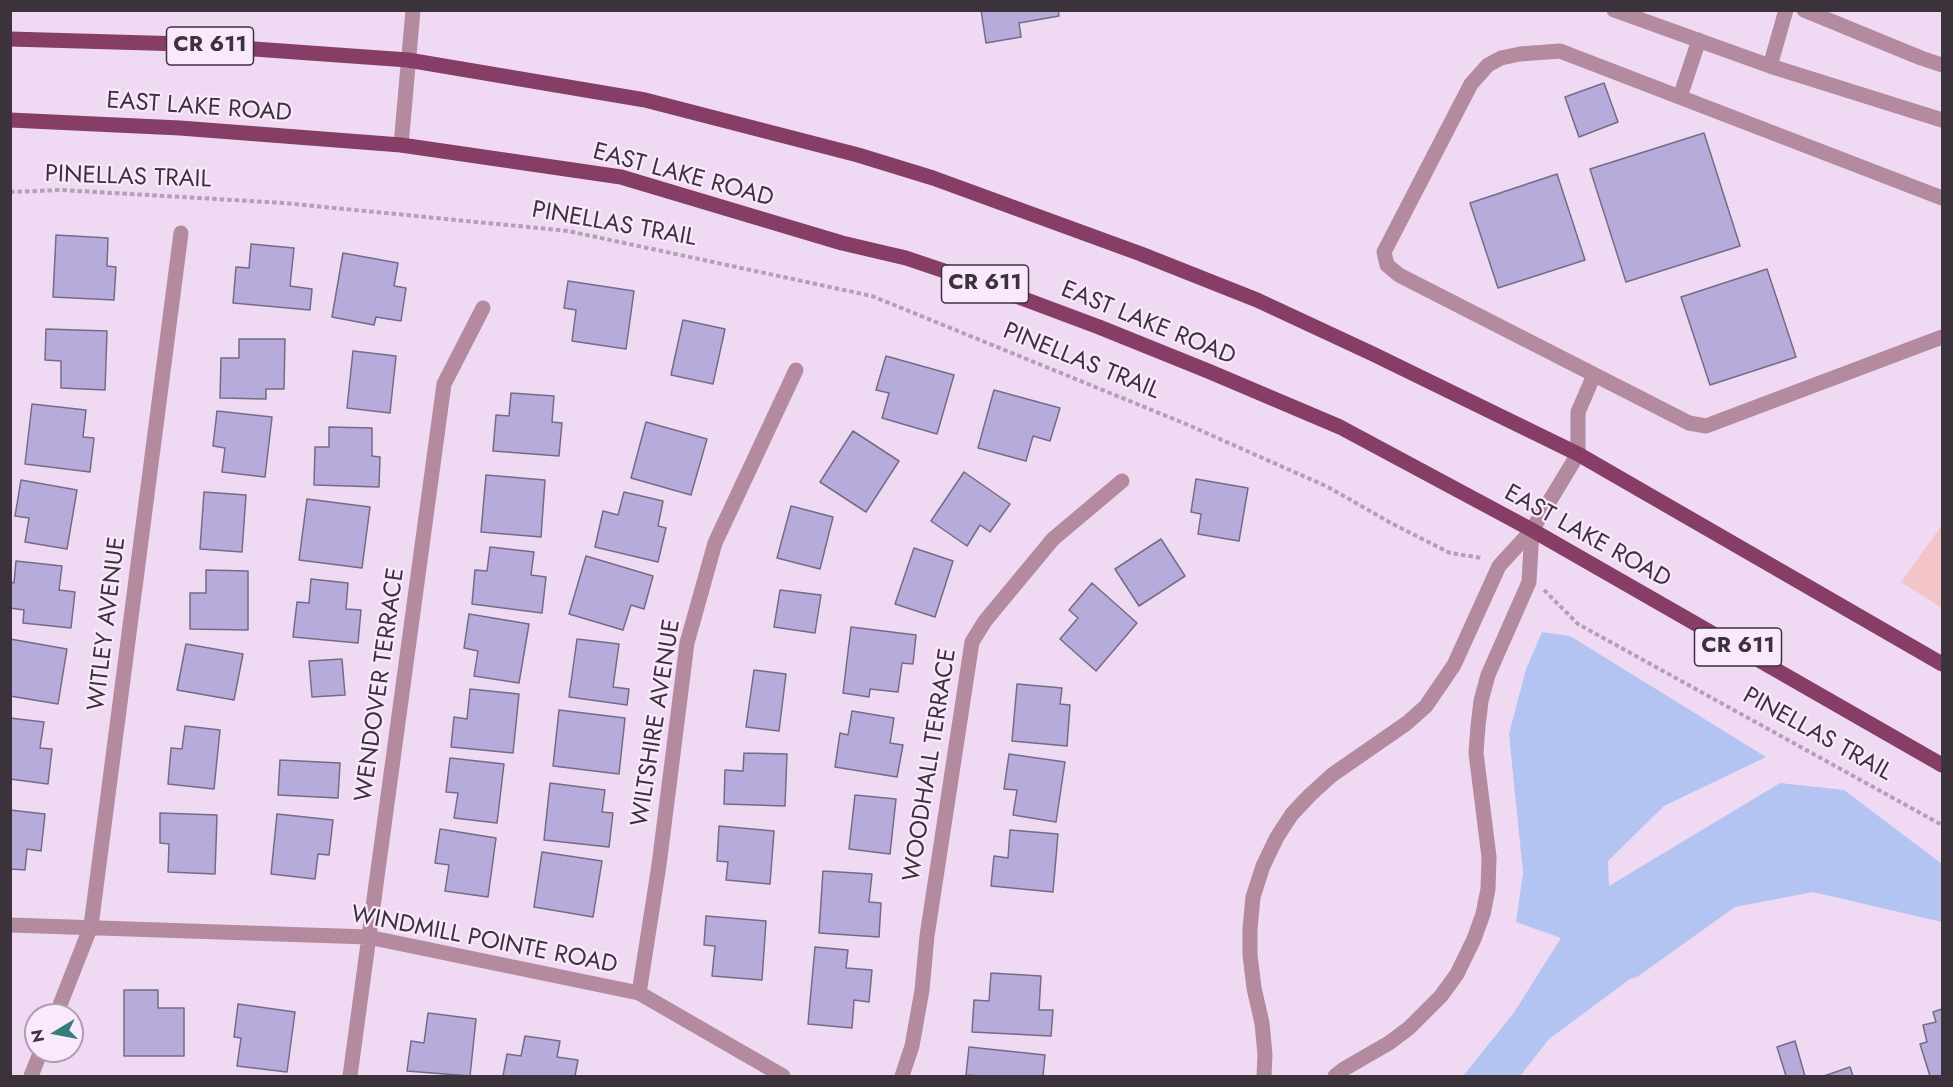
<!DOCTYPE html>
<html>
<head>
<meta charset="utf-8">
<style>
  body { margin:0 }
  #map { position:relative; width:1953px; height:1087px; overflow:hidden; background:#efd9f3; font-family:Jost,sans-serif }
  canvas { display:block }
  .frame { position:absolute; inset:0; border:12px solid #3b323c; pointer-events:none }
  .north { position:absolute; left:24px; top:1003px; width:60px; height:60px; box-sizing:border-box; background:#fae8fd; border:2px solid #ae9fb0; border-radius:50%; rotate:260deg; font-size:16px; font-weight:700; line-height:24px; text-align:center; color:#3b323c }
  .north::after { content:''; display:block; margin:auto; width:21px; height:27px; background:#367e7b; clip-path:polygon(50% 0,100% 100%,50% 72%,0 100%) }
</style>
</head>
<body>
<div id="map">
<canvas width="1953" height="1087"></canvas>
<div class="frame"></div>
<div class="north">N</div>
</div>
<script>
const context = document.querySelector('canvas').getContext('2d');
context.lineJoin = 'round';
function fill(path, color) {
  context.fillStyle = color;
  context.fill(path, 'evenodd');
}
function poly(rows) {
  const path = new Path2D();
  for (const r of rows) {
    path.moveTo(r[0], r[1]);
    for (let i = 2; i < r.length; i += 2) path.lineTo(r[i], r[i + 1]);
  }
  return path;
}
function stroke(path, color, width, dash) {
  context.strokeStyle = color;
  context.lineWidth = width;
  context.lineCap = dash ? 'butt' : 'round';
  context.setLineDash(dash || []);
  context.stroke(path);
}
function drawText(font, color, halo, rows, align = 'center') {
  context.font = font + ' Jost,sans-serif';
  context.lineWidth = 4.5;
  context.setLineDash([]);
  context.textBaseline = 'middle';
  context.strokeStyle = halo;
  context.fillStyle = color;
  for (const [text, x, y, turn = 0] of rows) {
    context.save();
    context.translate(x, y);
    context.rotate((+turn || 0) * Math.PI / 180);
    context.textAlign = isNaN(turn) ? turn : align;
    if (halo) context.strokeText(text, 0, 0);
    context.fillText(text, 0, 0);
    context.restore();
  }
}
const green = poly([
  [1942,525,1942,608,1901,582]
]);
const water = poly([
  [1542,632,1570,636,1766,757,1664,806,1608,861,1609,886,1780,783,1844,790,1942,864,1942,922,1813,892,1735,907,1637,977,1630,979,1549,1039,1520,1076,1463,1076,1513,1014,1561,938,1516,922,1523,873,1509,734,1526,669]
]);
const building = poly([
  [981,10,1058,10,1059,16,1019,23,1021,37,986,43,981,10],
  [1604,83,1618,122,1579,137,1565,97,1604,83],
  [1704,133,1740,246,1626,282,1590,169,1704,133],
  [1557,174,1585,260,1498,288,1470,203,1557,174],
  [56,235,108,238,107,266,116,267,114,300,53,297,56,235],
  [251,244,294,248,290,286,312,289,310,310,233,303,236,267,249,268,251,244],
  [343,253,398,263,394,286,406,288,401,321,376,317,374,325,332,317,343,253],
  [1767,269,1796,357,1710,385,1681,297,1767,269],
  [568,281,634,291,626,349,572,341,576,310,564,308,568,281],
  [683,320,725,329,713,384,671,375,683,320],
  [46,329,107,331,105,390,61,388,61,361,45,360,46,329],
  [239,339,285,339,284,389,266,389,266,399,220,398,221,358,239,358,239,339],
  [353,351,396,356,390,413,347,408,353,351],
  [886,356,954,375,937,434,882,418,889,393,876,390,886,356],
  [994,390,1060,408,1050,441,1033,436,1026,461,978,448,994,390],
  [511,393,554,396,552,422,562,423,559,456,493,451,496,415,509,416,511,393],
  [32,404,86,410,83,437,94,438,90,472,25,464,32,404],
  [217,411,272,417,265,477,222,472,225,448,213,446,217,411],
  [646,422,707,439,691,495,631,478,646,422],
  [329,427,372,428,372,456,380,457,379,487,314,485,315,447,329,447,329,427],
  [853,431,899,461,866,512,820,482,853,431],
  [964,472,1010,504,990,532,980,525,967,546,931,521,964,472],
  [486,475,545,480,541,537,481,532,486,475],
  [1196,479,1248,488,1239,541,1198,534,1201,514,1191,512,1196,479],
  [21,480,77,490,67,549,25,542,29,518,15,516,21,480],
  [204,492,246,495,242,552,200,549,204,492],
  [624,492,663,501,658,526,666,528,658,562,595,547,603,511,618,515,624,492],
  [307,499,370,507,362,568,299,560,307,499],
  [791,506,833,517,820,569,777,558,791,506],
  [1161,539,1185,576,1139,606,1115,569,1161,539],
  [490,547,534,552,531,575,546,577,542,613,472,604,475,570,487,571,490,547],
  [914,548,953,561,935,617,895,604,914,548],
  [586,556,653,576,644,609,631,605,623,630,569,614,586,556],
  [16,561,62,566,59,590,75,592,71,628,23,623,24,610,10,608,10,582,14,583,16,561],
  [206,570,248,571,248,630,190,629,190,593,206,593,206,570],
  [311,579,348,583,346,609,361,610,358,643,293,637,297,602,309,603,311,579],
  [1092,583,1137,623,1096,671,1060,639,1078,618,1069,610,1092,583],
  [780,590,821,595,815,633,774,627,780,590],
  [469,614,529,624,519,683,474,676,478,651,464,648,469,614],
  [851,627,916,635,913,664,902,663,898,692,870,689,869,697,843,693,851,627],
  [10,639,67,649,58,704,10,696,10,639],
  [577,639,619,644,613,687,629,689,627,705,569,697,577,639],
  [186,644,243,654,234,700,177,690,186,644],
  [342,659,345,695,312,697,309,661,342,659],
  [754,670,786,674,779,731,746,727,754,670],
  [1017,684,1062,688,1060,704,1070,705,1067,746,1012,741,1017,684],
  [470,689,519,694,513,753,451,747,454,717,467,719,470,689],
  [559,710,625,718,619,774,553,766,559,710],
  [852,711,894,718,890,743,903,745,897,777,835,767,840,733,848,735,852,711],
  [10,718,44,722,40,748,52,749,48,784,10,779,10,718],
  [185,726,220,730,214,789,168,784,171,748,182,749,185,726],
  [744,753,787,754,785,806,724,804,725,770,743,771,744,753],
  [1009,754,1065,762,1056,822,1013,815,1017,790,1004,789,1009,754],
  [450,758,504,764,497,823,454,818,458,793,446,792,450,758],
  [280,760,340,763,338,798,278,795,280,760],
  [550,783,605,790,602,812,613,813,609,847,544,840,550,783],
  [855,795,896,799,890,854,849,849,855,795],
  [10,810,45,814,41,851,27,849,25,870,10,869,10,810],
  [160,813,217,815,215,874,168,872,169,844,160,843,160,813],
  [277,814,333,820,329,855,318,854,315,879,271,874,277,814],
  [719,826,774,831,770,884,726,880,728,862,717,861,719,826],
  [440,829,496,838,488,897,445,891,449,865,435,863,440,829],
  [1010,830,1058,834,1053,892,991,886,994,856,1008,858,1010,830],
  [542,852,602,861,593,917,534,907,542,852],
  [823,871,872,874,869,902,881,903,879,937,819,933,823,871],
  [706,916,766,921,762,980,712,976,715,946,704,945,706,916],
  [815,947,848,950,846,968,872,970,869,1002,854,1000,852,1028,808,1024,815,947],
  [991,973,1041,976,1039,1010,1053,1010,1051,1036,972,1032,974,1000,989,1001,991,973],
  [124,990,158,990,158,1008,184,1008,184,1056,124,1056,124,990],
  [238,1004,295,1012,287,1072,237,1066,241,1038,234,1037,238,1004],
  [1942,1009,1942,1076,1930,1076,1920,1044,1927,1042,1923,1025,1936,1022,1933,1012,1942,1009],
  [428,1013,476,1019,470,1076,407,1071,411,1041,424,1043,428,1013],
  [525,1036,560,1041,557,1057,578,1060,575,1076,503,1076,507,1054,521,1056,525,1036],
  [1795,1041,1805,1076,1786,1076,1777,1047,1795,1041],
  [969,1047,1045,1055,1043,1076,982,1076,966,1075,969,1047],
  [1850,1067,1853,1076,1823,1076,1827,1075,1850,1067]
]);
const path = poly([
  [10,192,62,190,284,203,568,231,872,296,1186,424,1328,487,1391,523,1450,553,1482,558],
  [1544,590,1578,624,1942,825]
]);
const minor = poly([
  [1614,10,1770,66,1942,120],
  [1804,10,1921,58,1942,65],
  [1770,66,1786,10],
  [1680,97,1699,40],
  [401,145,413,10],
  [1942,198,1560,51,1520,54,1501,58,1488,65,1471,84,1384,252,1387,265,1399,275,1689,423,1706,426,1942,337],
  [10,925,368,937,639,993,783,1076],
  [639,993,659,865,687,643,715,543,796,370],
  [56,1015,91,926,181,233],
  [31,1076,41,1051],
  [350,1076,444,384,483,308],
  [902,1076,912,1046,922,990,927,936,972,642,985,621,1053,539,1122,481],
  [1264,1076,1265,1055,1262,1023,1254,988,1250,955,1250,929,1253,897,1263,866,1277,837,1292,814,1310,795,1332,775,1407,723,1426,706,1454,665,1499,566,1532,530,1578,454,1578,412,1594,375],
  [1335,1076,1344,1069,1389,1043,1409,1028,1441,996,1457,974,1474,939,1483,914,1488,889,1489,857,1476,753,1478,726,1481,701,1488,675,1529,582,1532,530]
]);
const major = poly([
  [10,39,184,44,408,60,645,100,858,155,933,178,1141,254,1257,300,1373,354,1578,454,1942,664],
  [10,120,180,128,401,145,621,177,842,243,906,258,992,287,1099,327,1208,371,1340,427,1532,530,1942,765]
]);
const shields = [
  [210,46,87],
  [985,284,87],
  [1738,647,87]
];
const shieldNames = [
  ["CR 611",210,46],
  ["CR 611",985,284],
  ["CR 611",1738,647]
];
const streetNames = [
  ["EAST LAKE ROAD",199,108,4],
  ["EAST LAKE ROAD",683,176,15],
  ["PINELLAS TRAIL",128,178,2],
  ["PINELLAS TRAIL",614,225,10],
  ["EAST LAKE ROAD",1148,324,22],
  ["PINELLAS TRAIL",1081,362,22],
  ["EAST LAKE ROAD",1587,537,29],
  ["WITLEY AVENUE",108,624,-83],
  ["WENDOVER TERRACE",381,685,-82],
  ["WILTSHIRE AVENUE",657,723,-81],
  ["PINELLAS TRAIL",1817,735,29],
  ["WOODHALL TERRACE",931,765,-81],
  ["WINDMILL POINTE ROAD",484,941,11]
];
fill(green, '#f4c5c8');
fill(water, '#b3c4f3');
fill(building, '#b7abdb');
stroke(building, '#726c86', 1.5);
stroke(path, '#b2a0b5', 4, [4.5, 3]);
stroke(minor, '#b38a9e', 15);
stroke(major, '#863e66', 15);
for (const [x, y, w] of shields) {
  const box = new Path2D();
  box.roundRect(x - w / 2, y - 19, w, 38, 4.5);
  context.fillStyle = '#fae8fd';
  context.fill(box);
  stroke(box, '#3b323c', 1.5);
}
drawText('bold 22px', '#3b323c', null, shieldNames);
drawText('24px', '#3b323c', '#fae8fd', streetNames);
</script>
</body>
</html>
